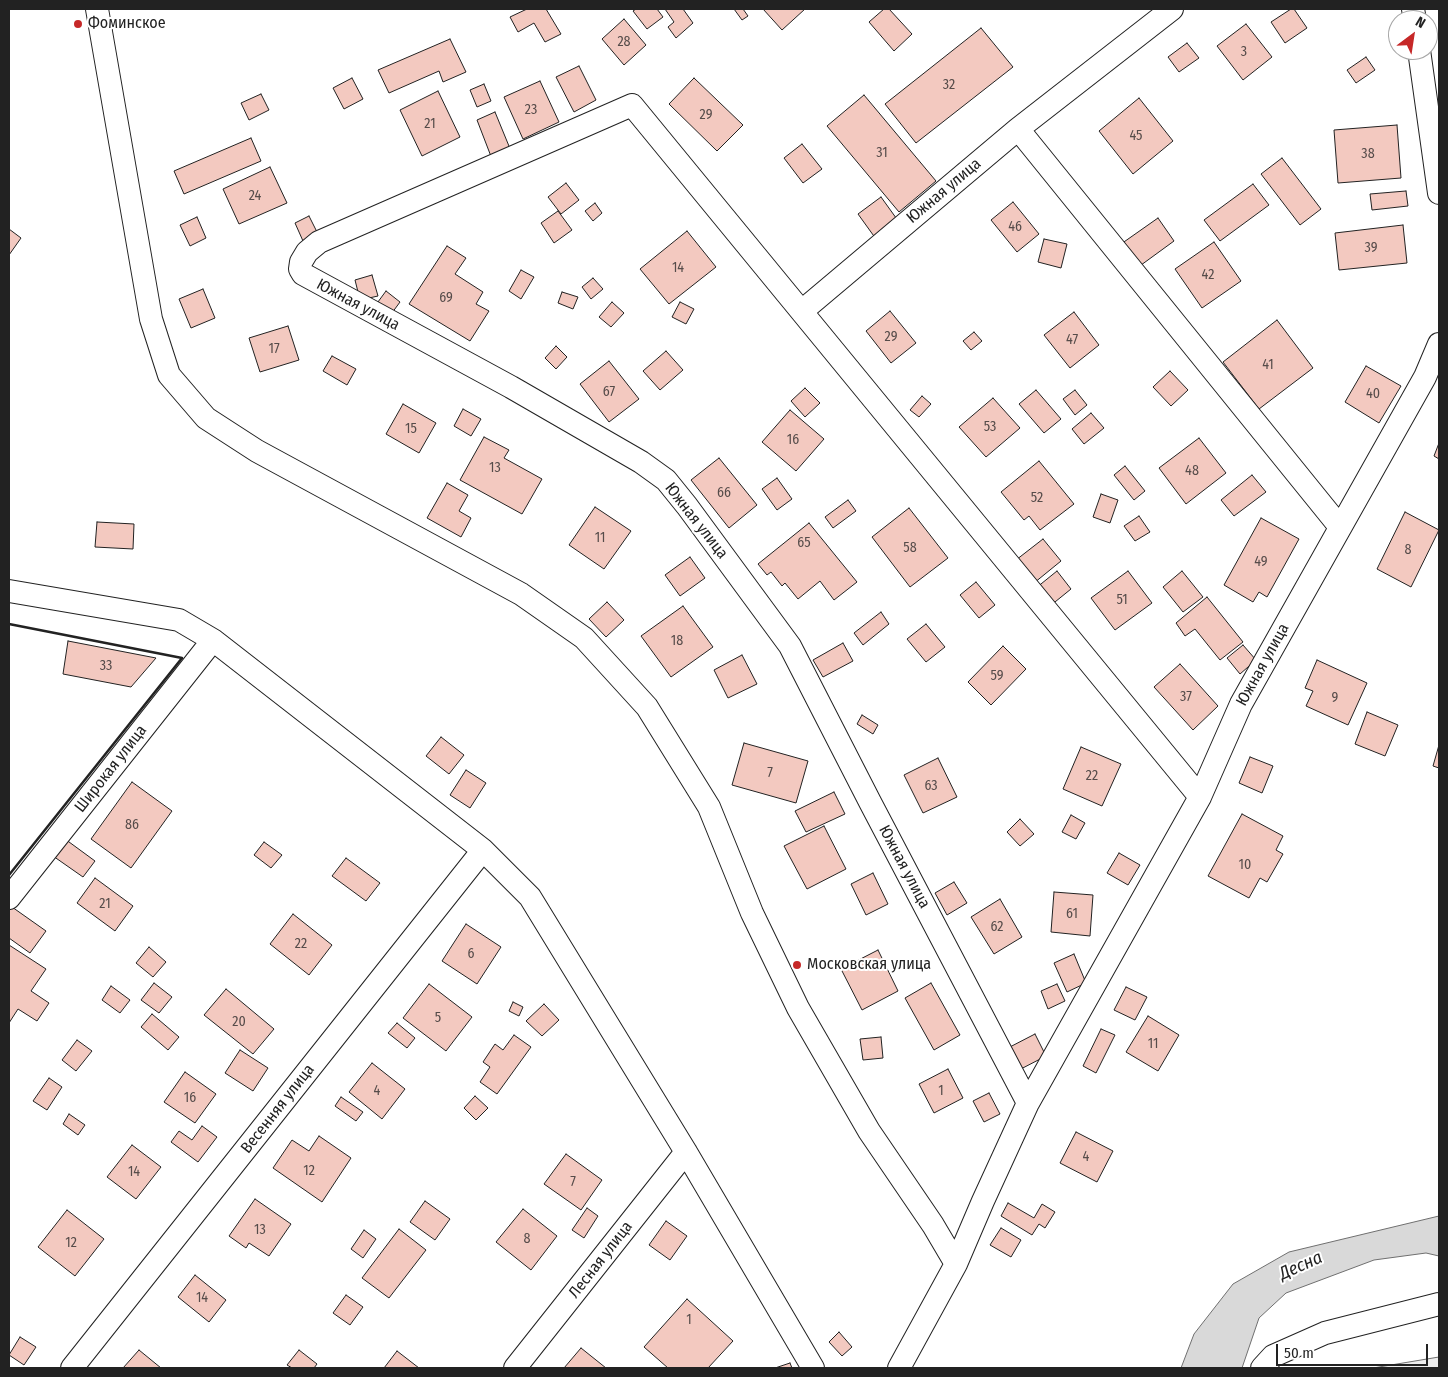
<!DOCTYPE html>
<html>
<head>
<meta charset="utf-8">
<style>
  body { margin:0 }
  #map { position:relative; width:1448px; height:1377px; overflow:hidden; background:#fff; font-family:"Fira Sans Condensed",sans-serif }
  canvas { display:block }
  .frame { position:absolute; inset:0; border:10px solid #222; pointer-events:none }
  .north { position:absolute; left:1388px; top:10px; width:50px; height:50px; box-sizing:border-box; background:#fff; border:1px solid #a7a7a7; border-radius:50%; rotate:31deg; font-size:14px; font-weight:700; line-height:20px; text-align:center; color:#222 }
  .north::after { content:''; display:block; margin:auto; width:18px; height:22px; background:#c62828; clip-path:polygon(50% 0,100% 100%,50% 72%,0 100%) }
  .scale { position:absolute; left:1276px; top:1344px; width:152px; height:22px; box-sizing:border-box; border:2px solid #222; border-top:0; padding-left:6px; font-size:15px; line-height:18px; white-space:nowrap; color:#222; -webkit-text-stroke:4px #fff; paint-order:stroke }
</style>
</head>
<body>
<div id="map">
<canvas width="1448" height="1377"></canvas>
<div class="frame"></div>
<div class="north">N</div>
<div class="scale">50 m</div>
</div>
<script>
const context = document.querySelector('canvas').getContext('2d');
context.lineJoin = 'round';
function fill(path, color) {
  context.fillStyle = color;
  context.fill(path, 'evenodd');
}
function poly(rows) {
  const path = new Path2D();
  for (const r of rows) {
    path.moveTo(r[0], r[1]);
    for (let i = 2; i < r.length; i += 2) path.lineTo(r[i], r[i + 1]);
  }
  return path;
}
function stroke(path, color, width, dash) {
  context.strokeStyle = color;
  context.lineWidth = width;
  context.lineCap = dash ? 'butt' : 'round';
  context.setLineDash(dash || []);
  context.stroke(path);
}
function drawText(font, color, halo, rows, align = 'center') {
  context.font = font + ' "Fira Sans Condensed",sans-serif';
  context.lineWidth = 4;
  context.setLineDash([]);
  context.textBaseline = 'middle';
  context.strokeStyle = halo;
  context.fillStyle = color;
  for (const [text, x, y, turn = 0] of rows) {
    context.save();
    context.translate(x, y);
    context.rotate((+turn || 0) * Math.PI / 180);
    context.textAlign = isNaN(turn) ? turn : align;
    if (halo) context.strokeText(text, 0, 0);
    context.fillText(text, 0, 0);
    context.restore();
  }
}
const green = poly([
  [1439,1357,1439,1368,1373,1368,1439,1357]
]);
const water = poly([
  [1439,1216,1439,1256,1426,1253,1374,1260,1286,1293,1259,1318,1242,1368,1181,1368,1194,1334,1233,1284,1289,1252,1439,1216]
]);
const building = poly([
  [527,9,546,9,561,34,545,42,534,23,518,32,510,17,527,9],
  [636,9,657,9,663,17,647,29,633,11,636,9],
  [665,9,683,9,693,23,676,38,668,27,674,22,665,9],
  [734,9,743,9,748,16,742,20,734,9],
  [763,9,805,9,782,30,763,9],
  [884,9,889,9,912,34,894,51,869,22,884,9],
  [1291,9,1294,9,1307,28,1285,43,1271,22,1291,9],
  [624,19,646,45,624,65,602,39,624,19],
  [1246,24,1272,57,1243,80,1217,46,1246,24],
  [981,28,1013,67,916,143,885,104,981,28],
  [450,39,466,72,443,82,439,71,389,93,378,70,450,39],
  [1187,43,1199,58,1179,72,1168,57,1187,43],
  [1366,57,1375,70,1356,83,1347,70,1366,57],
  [579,66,596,100,574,112,556,77,579,66],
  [352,78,363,99,344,109,333,88,352,78],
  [694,78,743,125,717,151,669,104,694,78],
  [540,81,559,122,523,139,504,97,540,81],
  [484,84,491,101,477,107,470,90,484,84],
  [438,91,460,137,422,156,400,110,438,91],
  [261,94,269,110,249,120,241,103,261,94],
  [864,95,936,181,899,212,827,126,864,95],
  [1139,98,1173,141,1133,174,1099,131,1139,98],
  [495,112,511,151,492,159,477,120,495,112],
  [1397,125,1401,178,1338,183,1334,130,1397,125],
  [251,138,261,161,184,194,174,171,251,138],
  [802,144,822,169,803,183,784,158,802,144],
  [1282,158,1321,209,1300,225,1261,174,1282,158],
  [270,167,287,203,239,224,223,189,270,167],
  [566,183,579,200,561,214,548,197,566,183],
  [1253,184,1269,205,1220,241,1204,220,1253,184],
  [1406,191,1408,206,1372,210,1370,194,1406,191],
  [881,197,899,222,876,239,858,214,881,197],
  [1013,202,1039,234,1017,252,991,220,1013,202],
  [595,203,602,213,593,221,585,211,595,203],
  [558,211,572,230,554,243,541,223,558,211],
  [309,216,318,234,303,241,295,223,309,216],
  [197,217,206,238,190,246,180,225,197,217],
  [1158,218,1174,241,1137,268,1121,244,1158,218],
  [1403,225,1407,263,1339,270,1335,233,1403,225],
  [9,229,21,238,9,255,9,229],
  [687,231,716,267,669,304,640,269,687,231],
  [1044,239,1067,244,1061,268,1038,262,1044,239],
  [1214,242,1241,281,1202,308,1175,269,1214,242],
  [447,246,466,258,455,274,483,292,476,304,489,311,470,341,409,304,447,246],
  [521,270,534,277,521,299,509,291,521,270],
  [372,275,378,296,360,300,355,280,372,275],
  [593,278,603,289,591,299,582,287,593,278],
  [203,289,215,318,191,328,179,299,203,289],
  [386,291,400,302,389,317,375,306,386,291],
  [562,292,578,297,573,309,558,303,562,292],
  [612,302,624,313,611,327,599,317,612,302],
  [680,302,694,309,686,324,672,317,680,302],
  [890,311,916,343,891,363,866,331,890,311],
  [1074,312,1099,345,1070,368,1044,335,1074,312],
  [1277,320,1313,368,1259,409,1223,362,1277,320],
  [288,326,299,360,260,372,249,338,288,326],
  [974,332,982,341,971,350,963,341,974,332],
  [556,346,567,357,556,369,545,358,556,346],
  [666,351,683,370,660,390,643,371,666,351],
  [332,356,356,369,347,385,323,371,332,356],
  [609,361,639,399,609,422,580,384,609,361],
  [1366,366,1401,386,1379,423,1345,402,1366,366],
  [1170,371,1188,390,1171,406,1153,387,1170,371],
  [805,388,820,403,805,417,791,401,805,388],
  [1036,390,1061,419,1044,433,1019,404,1036,390],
  [1075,390,1087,405,1075,415,1063,399,1075,390],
  [922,396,931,404,919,417,910,410,922,396],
  [993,398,1020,428,986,457,959,427,993,398],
  [403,404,436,423,419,453,386,434,403,404],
  [463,409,481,419,471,436,454,426,463,409],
  [790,410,824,439,796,471,762,442,790,410],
  [1091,413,1104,428,1084,444,1072,429,1091,413],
  [484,437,509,450,504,458,542,479,522,514,460,480,484,437],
  [1199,438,1226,473,1186,504,1159,468,1199,438],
  [1439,443,1439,459,1434,456,1439,443],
  [719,458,757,505,729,528,691,480,719,458],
  [1039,461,1074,504,1040,530,1029,516,1024,520,1001,492,1039,461],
  [1125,466,1145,491,1134,500,1114,475,1125,466],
  [1252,475,1266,492,1234,516,1221,500,1252,475],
  [777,478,792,499,777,510,762,489,777,478],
  [447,483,468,495,459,511,471,518,461,537,427,518,447,483],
  [1101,494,1118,500,1110,523,1093,517,1101,494],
  [848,500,856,511,833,528,825,517,848,500],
  [595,507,631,531,604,569,569,545,595,507],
  [909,508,948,558,910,587,872,537,909,508],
  [1405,512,1439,530,1411,587,1377,569,1405,512],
  [1139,516,1150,532,1135,541,1124,526,1139,516],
  [1261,518,1299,539,1267,597,1259,592,1253,602,1224,585,1261,518],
  [97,522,134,524,133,549,95,547,97,522],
  [809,523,857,582,834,600,820,581,798,599,785,583,782,586,771,572,767,575,758,564,809,523],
  [1043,539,1061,561,1034,583,1016,560,1043,539],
  [690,557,705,578,680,596,665,575,690,557],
  [1057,571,1071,589,1050,606,1036,588,1057,571],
  [1128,571,1152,603,1115,630,1091,598,1128,571],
  [1182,571,1203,597,1183,612,1163,587,1182,571],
  [976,582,995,605,979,618,960,595,976,582],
  [1207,597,1243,642,1220,660,1195,629,1185,636,1176,623,1207,597],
  [607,602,624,620,606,637,589,619,607,602],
  [683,606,713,647,671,677,641,636,683,606],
  [881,612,889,624,863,645,854,633,881,612],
  [926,624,945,647,926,662,907,639,926,624],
  [68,641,156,658,131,687,63,674,68,641],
  [843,643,853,661,823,677,813,660,843,643],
  [1243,645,1256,660,1240,674,1227,658,1243,645],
  [1003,646,1026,669,991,705,968,682,1003,646],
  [742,655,757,684,728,698,714,670,742,655],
  [1317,660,1367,683,1348,725,1306,706,1313,691,1305,688,1317,660],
  [1180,664,1218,706,1193,730,1154,687,1180,664],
  [1367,712,1398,725,1385,756,1355,744,1367,712],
  [862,715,878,725,873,734,857,724,862,715],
  [441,737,464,755,449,774,426,756,441,737],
  [744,743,808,761,796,803,732,785,744,743],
  [1439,745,1439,768,1433,766,1439,745],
  [1081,747,1121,764,1102,806,1063,789,1081,747],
  [1250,757,1273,766,1262,793,1239,783,1250,757],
  [938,758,957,797,923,813,904,775,938,758],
  [466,770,486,783,470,808,450,795,466,770],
  [132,782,172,811,131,868,91,839,132,782],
  [834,792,845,814,806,832,795,811,834,792],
  [1242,814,1283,836,1276,850,1283,854,1267,882,1260,878,1249,898,1208,876,1242,814],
  [1071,815,1085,823,1076,839,1062,832,1071,815],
  [1020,819,1034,834,1020,846,1007,832,1020,819],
  [824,826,846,869,807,889,784,846,824,826],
  [65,839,95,861,83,877,53,856,65,839],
  [264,842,282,855,271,868,254,855,264,842],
  [1119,853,1140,865,1128,885,1107,873,1119,853],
  [346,858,380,883,366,901,332,876,346,858],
  [873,873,888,904,866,915,851,884,873,873],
  [95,878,133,906,115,931,77,903,95,878],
  [954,882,967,903,947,915,935,893,954,882],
  [1054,892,1093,895,1090,936,1051,932,1054,892],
  [1000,899,1022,937,994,954,971,917,1000,899],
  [12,907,46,931,30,953,9,938,9,911,12,907],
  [293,914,332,945,309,975,270,944,293,914],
  [466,924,501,947,477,984,442,961,466,924],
  [9,945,46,969,31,991,49,1003,37,1021,18,1009,9,1023,9,945],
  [149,947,166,962,153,977,136,963,149,947],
  [878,950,898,991,862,1010,841,969,878,950],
  [1074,954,1086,983,1067,992,1054,963,1074,954],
  [154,983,172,997,159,1013,141,1000,154,983],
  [931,983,960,1035,934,1050,905,998,931,983],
  [429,984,472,1017,446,1051,403,1018,429,984],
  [1057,984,1065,1001,1048,1009,1041,991,1057,984],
  [111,986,130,1000,120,1013,102,1000,111,986],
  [1126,987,1147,997,1135,1020,1114,1010,1126,987],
  [226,989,274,1029,253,1054,204,1015,226,989],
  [513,1002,523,1007,519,1016,509,1011,513,1002],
  [544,1004,559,1020,542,1036,526,1021,544,1004],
  [152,1014,179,1037,168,1050,141,1027,152,1014],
  [1148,1016,1179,1035,1158,1071,1126,1052,1148,1016],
  [397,1023,415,1038,407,1048,388,1033,397,1023],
  [1101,1029,1115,1035,1096,1073,1083,1066,1101,1029],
  [1035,1034,1046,1056,1017,1071,1006,1049,1035,1034],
  [514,1035,531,1047,497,1094,480,1082,490,1067,483,1062,495,1044,503,1050,514,1035],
  [881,1037,883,1058,863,1060,860,1039,881,1037],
  [77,1040,92,1051,76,1071,62,1060,77,1040],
  [240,1050,268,1068,253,1091,225,1073,240,1050],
  [372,1063,405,1089,382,1119,349,1092,372,1063],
  [948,1069,963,1098,934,1113,919,1084,948,1069],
  [185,1072,216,1094,195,1123,164,1102,185,1072],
  [49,1078,62,1087,47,1110,33,1101,49,1078],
  [989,1093,1000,1114,984,1122,973,1101,989,1093],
  [475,1096,488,1108,476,1120,464,1108,475,1096],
  [341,1097,363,1112,356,1121,335,1106,341,1097],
  [69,1114,85,1125,78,1135,63,1124,69,1114],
  [202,1126,217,1137,198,1162,171,1142,179,1131,192,1140,202,1126],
  [1076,1132,1113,1151,1097,1182,1060,1163,1076,1132],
  [319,1136,351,1158,322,1202,273,1168,292,1140,309,1151,319,1136],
  [132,1145,161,1167,136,1199,107,1177,132,1145],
  [566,1154,602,1180,581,1210,544,1184,566,1154],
  [255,1199,291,1224,269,1256,249,1243,246,1248,229,1236,255,1199],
  [425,1201,450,1219,435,1240,410,1222,425,1201],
  [1008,1203,1034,1218,1042,1204,1055,1212,1045,1228,1039,1224,1032,1235,1001,1216,1008,1203],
  [587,1208,598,1216,584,1238,572,1230,587,1208],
  [523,1209,557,1236,531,1270,496,1242,523,1209],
  [67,1210,104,1239,75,1276,38,1247,67,1210],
  [666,1221,687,1236,670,1260,649,1245,666,1221],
  [1001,1228,1021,1240,1011,1257,990,1245,1001,1228],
  [399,1229,426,1250,389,1298,362,1278,399,1229],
  [364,1230,376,1239,363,1258,351,1249,364,1230],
  [195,1275,226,1300,209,1322,178,1297,195,1275],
  [346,1295,363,1307,350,1325,333,1313,346,1295],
  [687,1299,733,1341,708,1368,668,1368,644,1347,687,1299],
  [839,1332,852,1347,842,1356,829,1342,839,1332],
  [20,1337,36,1347,24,1365,9,1355,20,1337],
  [581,1348,606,1368,564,1368,581,1348],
  [139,1350,161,1368,123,1368,139,1350],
  [299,1350,317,1364,314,1368,292,1368,287,1365,299,1350],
  [397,1351,419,1368,384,1368,397,1351],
  [790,1363,792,1368,775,1368,790,1363]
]);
const minor = poly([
  [97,9,151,319,169,375,206,418,257,451,521,594,584,638,647,707,709,807,752,913,798,1008,869,1131,933,1225,956,1264,899,1368],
  [1413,9,1415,20],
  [1419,50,1439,193],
  [1018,129,1340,527],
  [802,311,1018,129,1172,9],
  [9,591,179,620,213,640,483,850,530,897,686,1152,813,1368],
  [1200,797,632,105,319,242,307,252,301,262,300,269,303,274,511,387,641,462,666,480,687,506,790,646,870,802,1028,1103,1200,797,1241,704,1425,377,1439,344],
  [9,898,213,640],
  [956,1264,983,1201,1028,1103],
  [72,1368,483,850],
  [515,1368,686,1152],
  [1262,1368,1273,1356,1325,1333,1439,1304]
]);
const wall = poly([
  [9,624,182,658,9,875]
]);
const markers = [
  [78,24,5,"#c62828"],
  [797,965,5,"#c62828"]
];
const numberNames = [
  ["28",624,42],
  ["3",1244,52],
  ["32",949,85],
  ["23",531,110],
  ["29",706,115],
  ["21",430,124],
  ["45",1136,136],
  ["31",882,153],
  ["38",1368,154],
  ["24",255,196],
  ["46",1015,227],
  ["39",1371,248],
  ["14",678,268],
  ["42",1208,275],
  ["69",446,298],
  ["29",891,337],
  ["47",1072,340],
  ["17",274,349],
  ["41",1268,365],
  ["67",609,392],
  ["40",1373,394],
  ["53",990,427],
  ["15",411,429],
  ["16",793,440],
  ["13",495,468],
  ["48",1192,471],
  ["66",724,493],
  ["52",1037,498],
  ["11",600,538],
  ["65",804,543],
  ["58",910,548],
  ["8",1408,550],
  ["49",1261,562],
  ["51",1122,600],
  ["18",677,641],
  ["33",106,666],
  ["59",997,676],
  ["37",1186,697],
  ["9",1335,698],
  ["7",770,773],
  ["22",1092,776],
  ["63",931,786],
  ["86",132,825],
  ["10",1245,865],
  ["21",105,904],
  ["61",1072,914],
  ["62",997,927],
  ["22",301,944],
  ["6",471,954],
  ["5",438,1018],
  ["20",239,1022],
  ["11",1153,1044],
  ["4",377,1091],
  ["1",941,1091],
  ["16",190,1098],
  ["4",1086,1157],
  ["12",309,1171],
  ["14",134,1172],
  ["7",573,1182],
  ["13",260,1230],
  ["8",527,1239],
  ["12",71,1243],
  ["14",202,1298],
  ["1",689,1320]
];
const poiNames = [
  ["Фоминское",88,24],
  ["Московская улица",807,965]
];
const streetNames = [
  ["Южная улица",944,191,-40],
  ["Южная улица",358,305,28],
  ["Южная улица",696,521,52],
  ["Южная улица",1263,665,-61],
  ["Широкая улица",111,769,-52],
  ["Южная улица",904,867,62],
  ["Весенняя улица",278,1109,-52],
  ["Лесная улица",601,1260,-52]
];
const waterNames = [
  ["Десна",1301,1266,-24]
];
fill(green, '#eee');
stroke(green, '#6f6f6f', 1);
fill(water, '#d9d9d9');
stroke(water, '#6f6f6f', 1);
fill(building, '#f3c9c0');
stroke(building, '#222', 1);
stroke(minor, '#222', 24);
stroke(minor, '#fff', 22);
stroke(wall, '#222', 2.5);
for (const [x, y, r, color] of markers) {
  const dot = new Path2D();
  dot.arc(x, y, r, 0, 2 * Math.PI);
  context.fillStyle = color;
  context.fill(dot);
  stroke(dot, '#fff', 2);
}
drawText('14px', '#564c4a', null, numberNames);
drawText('16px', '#222', '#fff', poiNames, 'left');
drawText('16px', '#222', '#fff', streetNames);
drawText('italic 18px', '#222', '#fff', waterNames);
</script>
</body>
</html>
